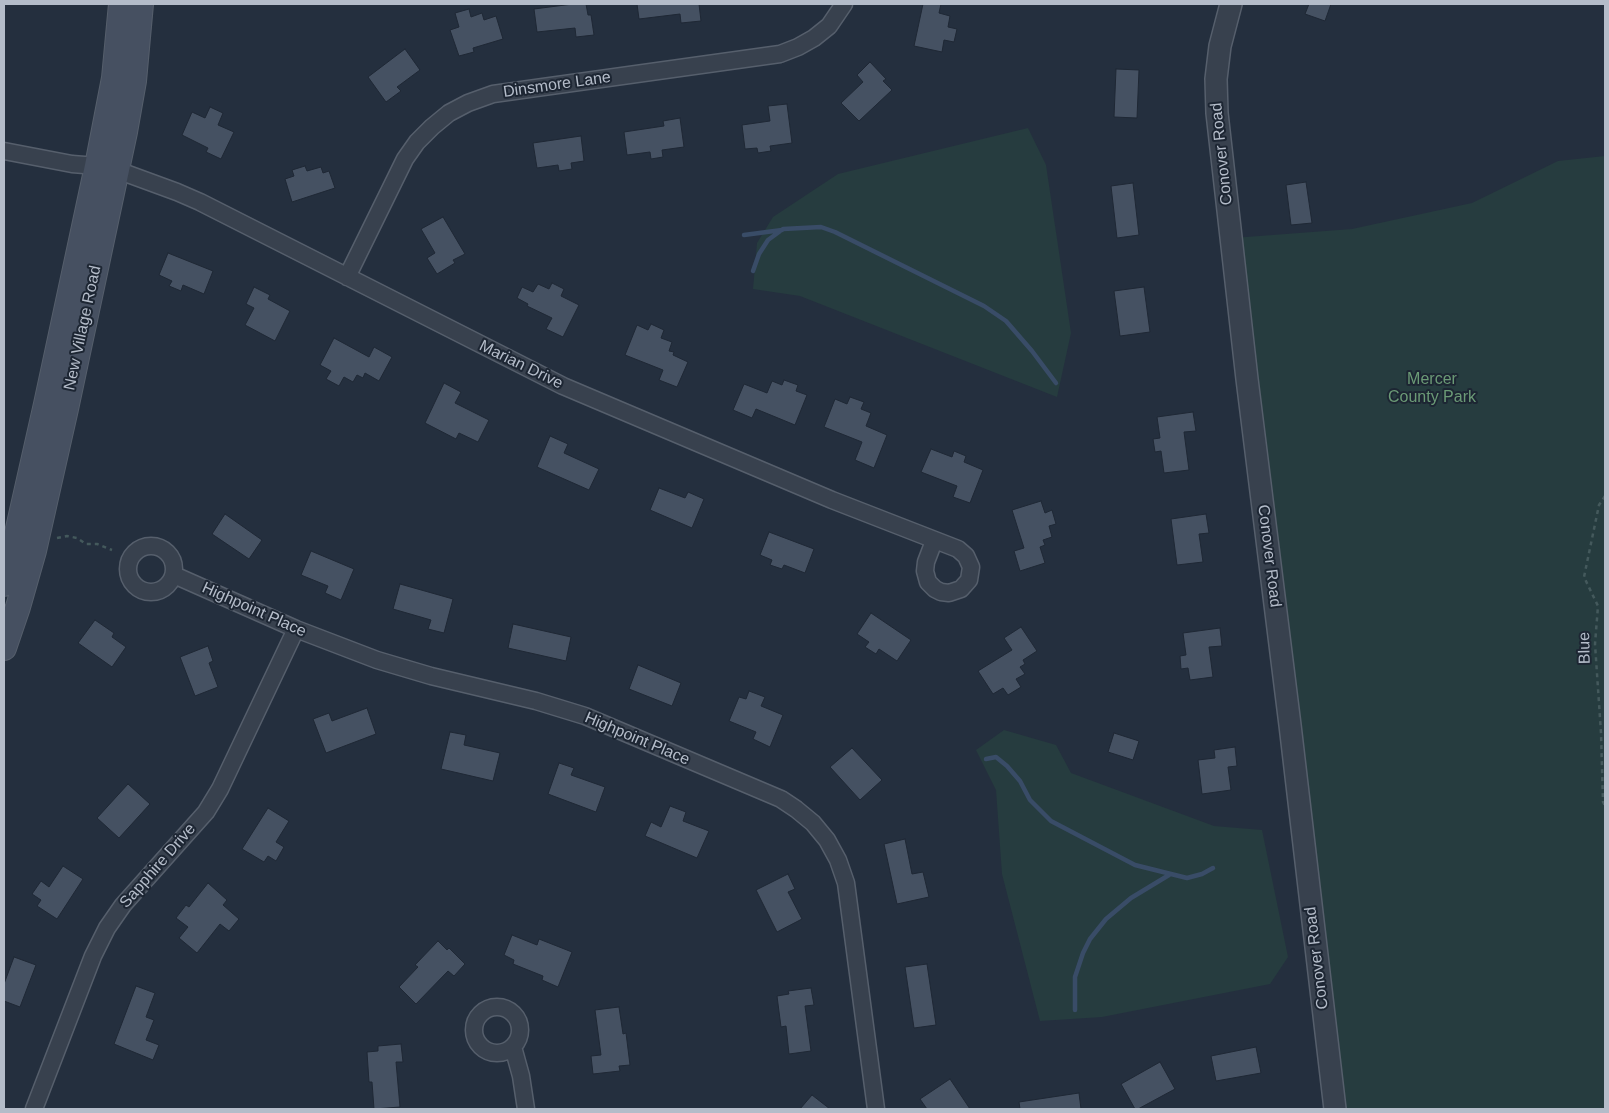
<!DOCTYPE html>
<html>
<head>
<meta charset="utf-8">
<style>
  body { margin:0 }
  #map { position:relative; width:1609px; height:1113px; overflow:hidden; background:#242f3e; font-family:Arial,sans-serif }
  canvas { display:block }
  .frame { position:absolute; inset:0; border:5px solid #b4bcc9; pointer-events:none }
</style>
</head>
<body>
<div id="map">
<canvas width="1609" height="1113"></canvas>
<div class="frame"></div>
</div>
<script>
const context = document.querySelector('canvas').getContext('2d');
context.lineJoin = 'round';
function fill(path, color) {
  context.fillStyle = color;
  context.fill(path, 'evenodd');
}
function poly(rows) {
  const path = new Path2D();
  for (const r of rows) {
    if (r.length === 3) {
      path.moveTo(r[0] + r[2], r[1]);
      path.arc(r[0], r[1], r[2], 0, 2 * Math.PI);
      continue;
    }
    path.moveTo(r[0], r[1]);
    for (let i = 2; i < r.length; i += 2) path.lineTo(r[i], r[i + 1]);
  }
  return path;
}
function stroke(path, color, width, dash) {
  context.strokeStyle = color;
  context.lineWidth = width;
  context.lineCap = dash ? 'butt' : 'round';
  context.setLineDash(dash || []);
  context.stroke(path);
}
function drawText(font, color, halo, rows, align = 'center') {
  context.font = font + ' Arial,sans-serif';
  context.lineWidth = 4;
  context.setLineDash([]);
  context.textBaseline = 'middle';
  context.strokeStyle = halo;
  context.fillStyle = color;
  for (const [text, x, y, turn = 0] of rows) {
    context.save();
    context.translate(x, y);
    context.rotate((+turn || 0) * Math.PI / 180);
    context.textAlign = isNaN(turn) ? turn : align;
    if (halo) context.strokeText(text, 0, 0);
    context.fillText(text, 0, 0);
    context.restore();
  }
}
const green = poly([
  [1028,128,1046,165,1071,333,1057,397,800,296,753,289,757,243,773,217,838,174],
  [1605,156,1605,1109,1342,1109,1233,238,1352,229,1472,203,1558,161],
  [1004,730,1056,745,1071,773,1214,826,1262,830,1288,957,1270,984,1102,1017,1040,1021,1002,874,996,790,976,750]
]);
const stream = poly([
  [744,235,782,230],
  [753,271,759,254,768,240,783,229,821,227,835,232,984,306,1006,321,1032,351,1056,383],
  [986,759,996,757,1007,766,1020,781,1030,800,1051,821,1135,865,1187,878,1202,874,1213,868],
  [1075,1010,1075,977,1083,953,1090,939,1106,919,1131,898,1169,875]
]);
const building = poly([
  [573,4,586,4,588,15,591,15,594,35,576,37,575,28,537,32,534,9,573,4],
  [637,4,699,4,701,21,681,23,680,14,639,19,637,4],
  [923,4,941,4,939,13,950,16,948,27,957,29,954,42,944,40,942,52,914,46,923,4],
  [1309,4,1331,4,1325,21,1305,14,1309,4],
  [469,9,471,17,482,13,484,20,496,16,503,39,473,48,474,52,459,56,450,30,459,27,455,13,469,9],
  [405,49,420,70,397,87,401,91,386,102,368,77,405,49],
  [870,62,886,79,883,81,892,90,859,121,841,103,863,82,857,75,870,62],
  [1116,69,1139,70,1137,118,1114,117,1116,69],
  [787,104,792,143,770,146,771,151,758,153,757,148,745,149,742,125,770,121,768,106,787,104],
  [210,107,223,113,218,125,234,132,221,159,206,152,208,148,182,135,192,112,205,118,210,107],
  [680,118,684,147,662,150,663,157,651,159,650,152,627,155,624,132,664,126,663,121,680,118],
  [581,136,584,161,571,163,572,169,559,171,558,165,537,168,533,143,581,136],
  [305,166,307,171,321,167,323,173,329,171,335,188,292,202,285,179,294,176,292,170,305,166],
  [1306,182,1312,223,1291,225,1286,185,1306,182],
  [1133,183,1139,235,1117,238,1111,186,1133,183],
  [443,217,465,254,453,260,455,263,437,274,427,258,435,253,421,229,443,217],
  [168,253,213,271,204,294,183,285,181,291,169,286,172,281,159,275,168,253],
  [552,283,564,289,561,296,579,305,563,337,546,329,552,318,527,306,528,304,517,298,522,287,533,292,538,284,549,289,552,283],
  [254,287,270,295,268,299,290,311,275,341,245,325,254,308,246,304,254,287],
  [1144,287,1150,332,1120,336,1114,291,1144,287],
  [651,324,664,330,661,338,672,342,669,351,674,352,673,355,688,362,677,387,659,380,663,370,625,355,637,325,648,330,651,324],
  [334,338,369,357,374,347,392,357,379,381,365,373,363,378,357,375,353,382,344,377,339,386,326,379,331,371,320,365,334,338],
  [784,380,798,385,796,391,807,395,795,425,756,409,752,418,733,410,744,384,767,393,772,381,782,385,784,380],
  [444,383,461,392,455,403,489,420,478,442,459,433,456,439,425,423,444,383],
  [850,397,864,402,861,409,871,413,866,426,887,435,874,468,855,460,862,442,824,427,835,399,847,404,850,397],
  [1193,412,1196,431,1184,432,1189,470,1164,473,1161,451,1155,452,1153,439,1160,438,1157,417,1193,412],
  [550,436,568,444,564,453,599,469,589,490,537,467,550,436],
  [931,449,952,457,954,451,966,456,964,462,983,470,970,503,953,497,957,486,921,472,931,449],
  [659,488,685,498,688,492,704,499,692,528,650,510,659,488],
  [1041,501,1045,513,1052,510,1056,524,1049,526,1052,537,1043,540,1045,545,1040,547,1045,563,1020,571,1014,551,1024,548,1012,510,1041,501],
  [225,514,262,540,249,559,212,534,225,514],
  [1206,514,1209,533,1199,534,1203,562,1177,565,1171,519,1206,514],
  [769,532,814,549,805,573,784,565,782,569,770,565,772,560,760,555,769,532],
  [311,551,354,569,341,600,325,593,328,586,301,575,311,551],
  [400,584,453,599,444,633,428,629,431,620,393,609,400,584],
  [871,613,911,640,897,661,879,649,876,654,865,647,869,642,857,634,871,613],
  [95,620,114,633,112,637,126,647,112,667,78,643,95,620],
  [513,624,571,637,566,661,508,648,513,624],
  [1021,627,1037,651,1023,660,1025,664,1020,667,1025,674,1016,679,1021,687,1008,695,1003,688,993,694,978,671,1012,650,1004,638,1021,627],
  [1220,628,1222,646,1209,647,1213,677,1190,680,1188,668,1181,669,1180,656,1186,655,1183,633,1220,628],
  [208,646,213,661,209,663,218,687,195,696,180,657,208,646],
  [638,665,681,683,672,706,629,689,638,665],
  [749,691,765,697,761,706,783,715,770,747,753,739,756,732,729,721,739,697,746,699,749,691],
  [367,708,376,734,326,753,313,719,329,713,332,721,367,708],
  [450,732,466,735,464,745,500,753,493,781,441,769,450,732],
  [1114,733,1139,741,1133,760,1108,752,1114,733],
  [1235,747,1237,766,1228,767,1231,790,1202,794,1198,760,1215,758,1214,750,1235,747],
  [852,748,882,780,860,800,830,767,852,748],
  [559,763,574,768,571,775,605,787,596,812,548,794,559,763],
  [128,784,150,804,119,838,97,818,128,784],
  [670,806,686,812,683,821,709,831,697,858,645,836,651,822,661,827,670,806],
  [268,808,289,821,276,842,284,847,276,861,268,856,264,862,242,849,268,808],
  [905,839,912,874,923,872,929,897,897,904,884,844,905,839],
  [63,866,83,879,57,919,37,906,41,900,32,894,41,881,49,887,63,866],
  [788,874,795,889,788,892,802,919,777,932,756,890,788,874],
  [208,883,227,900,223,905,239,919,229,931,220,924,197,953,179,938,188,927,176,918,186,905,189,907,208,883],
  [512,935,537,945,539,939,572,952,558,987,542,980,543,976,513,964,514,960,504,955,512,935],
  [438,941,447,950,449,948,465,964,454,976,448,971,416,1004,399,987,418,967,415,965,438,941],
  [14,957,36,965,20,1007,4,1001,4,984,14,957],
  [927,964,936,1025,914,1028,905,967,927,964],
  [136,986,155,993,146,1017,154,1020,146,1040,159,1045,153,1060,114,1044,136,986],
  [811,988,814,1005,805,1006,811,1051,789,1054,786,1026,781,1027,777,996,789,994,788,991,811,988],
  [619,1007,623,1034,626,1033,630,1065,619,1066,620,1071,593,1074,591,1056,601,1055,595,1010,619,1007],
  [401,1044,403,1062,396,1062,400,1107,374,1109,372,1082,369,1082,367,1052,378,1051,378,1046,401,1044],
  [1256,1047,1261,1073,1216,1081,1211,1056,1256,1047],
  [1160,1062,1175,1089,1138,1109,1135,1109,1121,1084,1160,1062],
  [950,1079,970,1109,927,1109,920,1099,950,1079],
  [1079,1093,1081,1109,1020,1109,1019,1102,1079,1093],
  [812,1095,830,1109,800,1109,812,1095]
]);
const path = poly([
  [1605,496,1599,505,1584,577,1598,606,1595,644,1601,733,1603,802,1605,806],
  [57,538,67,536,77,538,86,544,97,544,112,550]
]);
const minor = poly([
  [4,151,72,164,97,166,117,170,177,192,200,202,563,386,832,500,958,549,966,556,971,567,969,580,961,589,949,593,941,592,935,589,928,582,925,571,926,562,934,541],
  [347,277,405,159,417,142,432,127,449,113,468,103,493,94,780,54,798,47,814,38,829,26,844,4],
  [151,569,23],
  [174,575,296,629,377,660,431,676,536,701,585,716,781,799,796,809,813,823,827,840,838,860,846,883,876,1109],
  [497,1030,23],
  [513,1047,521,1076,526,1109],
  [34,1109,93,956,107,928,123,905,206,812,220,789,296,629]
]);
const tertiary = poly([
  [1231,4,1220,46,1216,79,1217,113,1247,379,1290,725,1335,1109]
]);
const secondary = poly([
  [4,584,14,546,46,404,97,166,114,78,121,4],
  [4,648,18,607,34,551,66,409,125,132,134,81,141,4]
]);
const streetNames = [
  ["Dinsmore Lane",557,85,-8],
  ["Conover Road",1222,154,-96],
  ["New Village Road",83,328,-78],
  ["Marian Drive",521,365,26],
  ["Conover Road",1269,556,83],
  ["Highpoint Place",254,610,24],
  ["Blue",1585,648,-91],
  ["Highpoint Place",637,739,23],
  ["Sapphire Drive",158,866,-49],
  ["Conover Road",1317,958,-97]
];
const parkNames = [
  ["Mercer",1432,380],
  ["County Park",1432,398]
];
fill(green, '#263c3f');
stroke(stream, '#394c67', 4.5);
fill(building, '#455162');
stroke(building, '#1f2835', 1);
stroke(minor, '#565f6c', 19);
stroke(tertiary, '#565f6c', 24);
stroke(secondary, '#565f6c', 26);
stroke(path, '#44595c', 2.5, [4, 4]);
stroke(minor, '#38414e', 16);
stroke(tertiary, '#38414e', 21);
stroke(secondary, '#465061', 24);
drawText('16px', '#b4bcc9', '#1d2633', streetNames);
drawText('16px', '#6b9a76', '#1d2633', parkNames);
</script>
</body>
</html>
